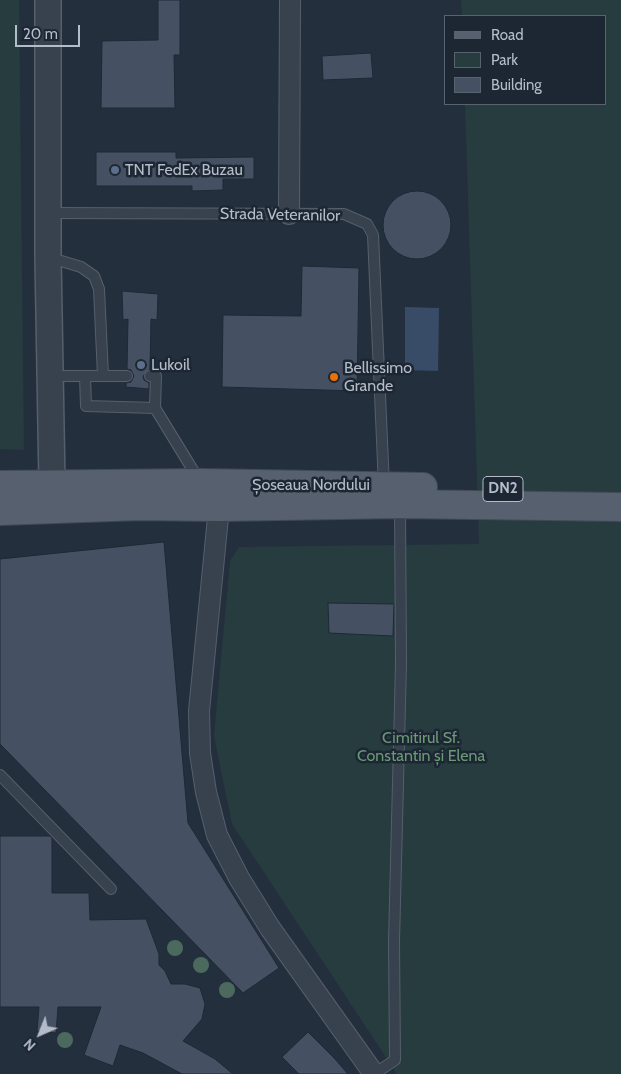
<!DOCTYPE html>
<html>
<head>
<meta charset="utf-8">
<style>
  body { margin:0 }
  #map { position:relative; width:621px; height:1074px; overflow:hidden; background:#242f3e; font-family:Cabin,sans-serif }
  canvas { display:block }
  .legend { position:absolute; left:444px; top:15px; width:162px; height:90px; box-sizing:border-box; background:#1d2633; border:1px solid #59626f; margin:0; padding:6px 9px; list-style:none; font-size:15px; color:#b4bcc9 }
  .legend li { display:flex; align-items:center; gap:10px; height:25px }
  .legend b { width:25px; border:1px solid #59626f }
  .north { position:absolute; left:15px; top:1009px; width:50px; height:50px; -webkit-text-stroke:4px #1d2633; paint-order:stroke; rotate:224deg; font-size:14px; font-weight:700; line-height:20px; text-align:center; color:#b4bcc9 }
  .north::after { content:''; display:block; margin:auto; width:18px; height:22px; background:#b4bcc9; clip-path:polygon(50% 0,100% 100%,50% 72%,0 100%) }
  .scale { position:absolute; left:15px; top:25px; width:65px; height:22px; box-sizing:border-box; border:2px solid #b4bcc9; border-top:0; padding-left:6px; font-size:15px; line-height:18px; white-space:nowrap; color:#b4bcc9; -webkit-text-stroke:4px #1d2633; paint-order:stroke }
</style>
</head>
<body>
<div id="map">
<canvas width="621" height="1074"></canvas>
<ul class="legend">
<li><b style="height:6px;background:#56606e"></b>Road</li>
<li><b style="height:14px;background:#263c3f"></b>Park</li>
<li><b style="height:14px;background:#455162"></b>Building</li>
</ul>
<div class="north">N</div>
<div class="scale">20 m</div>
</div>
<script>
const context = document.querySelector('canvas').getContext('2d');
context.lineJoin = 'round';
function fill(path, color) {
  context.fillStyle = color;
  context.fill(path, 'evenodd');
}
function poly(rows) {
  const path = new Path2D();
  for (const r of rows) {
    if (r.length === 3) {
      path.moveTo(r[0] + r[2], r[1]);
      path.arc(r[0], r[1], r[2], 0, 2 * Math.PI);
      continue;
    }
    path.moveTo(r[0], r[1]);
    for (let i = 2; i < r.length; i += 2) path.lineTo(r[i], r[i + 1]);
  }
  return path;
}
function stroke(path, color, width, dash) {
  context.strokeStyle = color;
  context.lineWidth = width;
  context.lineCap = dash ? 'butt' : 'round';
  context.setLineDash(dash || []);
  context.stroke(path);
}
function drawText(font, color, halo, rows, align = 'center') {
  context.font = font + ' Cabin,sans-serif';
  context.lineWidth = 5;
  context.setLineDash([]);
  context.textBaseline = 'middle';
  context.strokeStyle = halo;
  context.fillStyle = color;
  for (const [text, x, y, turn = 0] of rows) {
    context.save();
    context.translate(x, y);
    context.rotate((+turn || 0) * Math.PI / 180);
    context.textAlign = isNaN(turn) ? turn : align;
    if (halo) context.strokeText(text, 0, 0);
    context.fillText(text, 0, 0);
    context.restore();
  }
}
const green = poly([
  [0,0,19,0,24,450,0,449],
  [461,0,621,0,621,1074,397,1074,232,824,214,736,230,561,239,547,479,544,465,104,605,104,605,16,462,16]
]);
const water = poly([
  [405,307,439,308,438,371,405,370]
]);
const building = poly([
  [158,0,180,0,180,55,174,55,175,108,101,108,102,41,158,40,158,0],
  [371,53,373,78,323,80,322,56,371,53],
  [96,152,176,152,176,158,254,157,254,179,223,179,223,190,192,191,192,186,96,186,96,152],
  [417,225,34],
  [302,266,359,268,357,391,222,387,223,315,301,316,302,266],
  [122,291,158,294,157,320,151,319,150,369,143,376,144,380,149,383,149,389,126,387,126,383,131,382,134,376,131,370,127,369,128,319,123,320,122,291],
  [164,542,188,823,279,968,243,993,0,744,0,559,164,542],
  [328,603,394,604,393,636,329,633,328,603],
  [0,836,50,836,52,838,52,893,89,893,90,920,146,919,159,954,159,965,165,971,171,984,185,984,200,988,205,1004,202,1019,183,1041,215,1059,233,1074,182,1074,143,1053,120,1045,113,1066,84,1055,101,1007,58,1007,56,1033,37,1031,39,1007,0,1007,0,836],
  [308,1032,335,1059,348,1074,299,1074,282,1057,308,1032]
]);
const service = poly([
  [48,213,344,214,367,224,373,235,384,486],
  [48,257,81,267,94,276,99,289,103,376],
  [50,376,127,376],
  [85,376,86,406,155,408],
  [150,376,156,376,155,408,199,480],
  [0,775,111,889],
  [374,1074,395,1060,394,941,401,664,400,505]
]);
const minor = poly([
  [289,214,290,0],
  [219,507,199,711,200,753,206,792,217,835,239,878,270,928,374,1074]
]);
const tertiary = poly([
  [48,0,48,257,52,483]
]);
const primary = poly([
  [0,485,201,483,423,487],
  [0,511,139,506,219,507,400,504,621,507]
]);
const trees = [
  [175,948],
  [201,965],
  [227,990],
  [65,1040]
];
const markers = [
  [115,170,5,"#5c6f8a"],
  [141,365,5,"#5c6f8a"],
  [334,377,5,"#e8710a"]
];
const shields = [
  [503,489,40]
];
const shieldNames = [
  ["DN2",503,489]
];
const poiNames = [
  ["TNT FedEx Buzau",125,170],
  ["Lukoil",151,365],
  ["Bellissimo",344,368],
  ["Grande",344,386]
];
const streetNames = [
  ["Strada Veteranilor",280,215,1],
  ["Șoseaua Nordului",311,485]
];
const parkNames = [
  ["Cimitirul Sf.",421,738],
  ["Constantin și Elena",421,756]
];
fill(green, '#263c3f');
fill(water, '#394c67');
fill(building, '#455162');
stroke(building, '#1f2835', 1);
stroke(service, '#565f6c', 12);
stroke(minor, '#565f6c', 22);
stroke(tertiary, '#565f6c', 28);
stroke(primary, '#414a57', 30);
stroke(service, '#38414e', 10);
stroke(minor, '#38414e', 20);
stroke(tertiary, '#38414e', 25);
stroke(primary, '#56606e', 28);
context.fillStyle = '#4b6a5d';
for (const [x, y] of trees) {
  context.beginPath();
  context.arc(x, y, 8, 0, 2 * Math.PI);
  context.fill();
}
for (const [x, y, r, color] of markers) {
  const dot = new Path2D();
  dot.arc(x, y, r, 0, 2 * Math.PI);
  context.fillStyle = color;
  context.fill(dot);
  stroke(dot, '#1d2633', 2);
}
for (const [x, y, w] of shields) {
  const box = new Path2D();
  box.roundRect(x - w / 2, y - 12.5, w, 25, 4);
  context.fillStyle = '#1d2633';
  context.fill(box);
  stroke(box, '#b4bcc9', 1);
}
drawText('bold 15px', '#b4bcc9', null, shieldNames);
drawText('16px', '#b4bcc9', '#1d2633', poiNames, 'left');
drawText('16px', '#b4bcc9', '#1d2633', streetNames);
drawText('16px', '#6b9a76', '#1d2633', parkNames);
</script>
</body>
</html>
